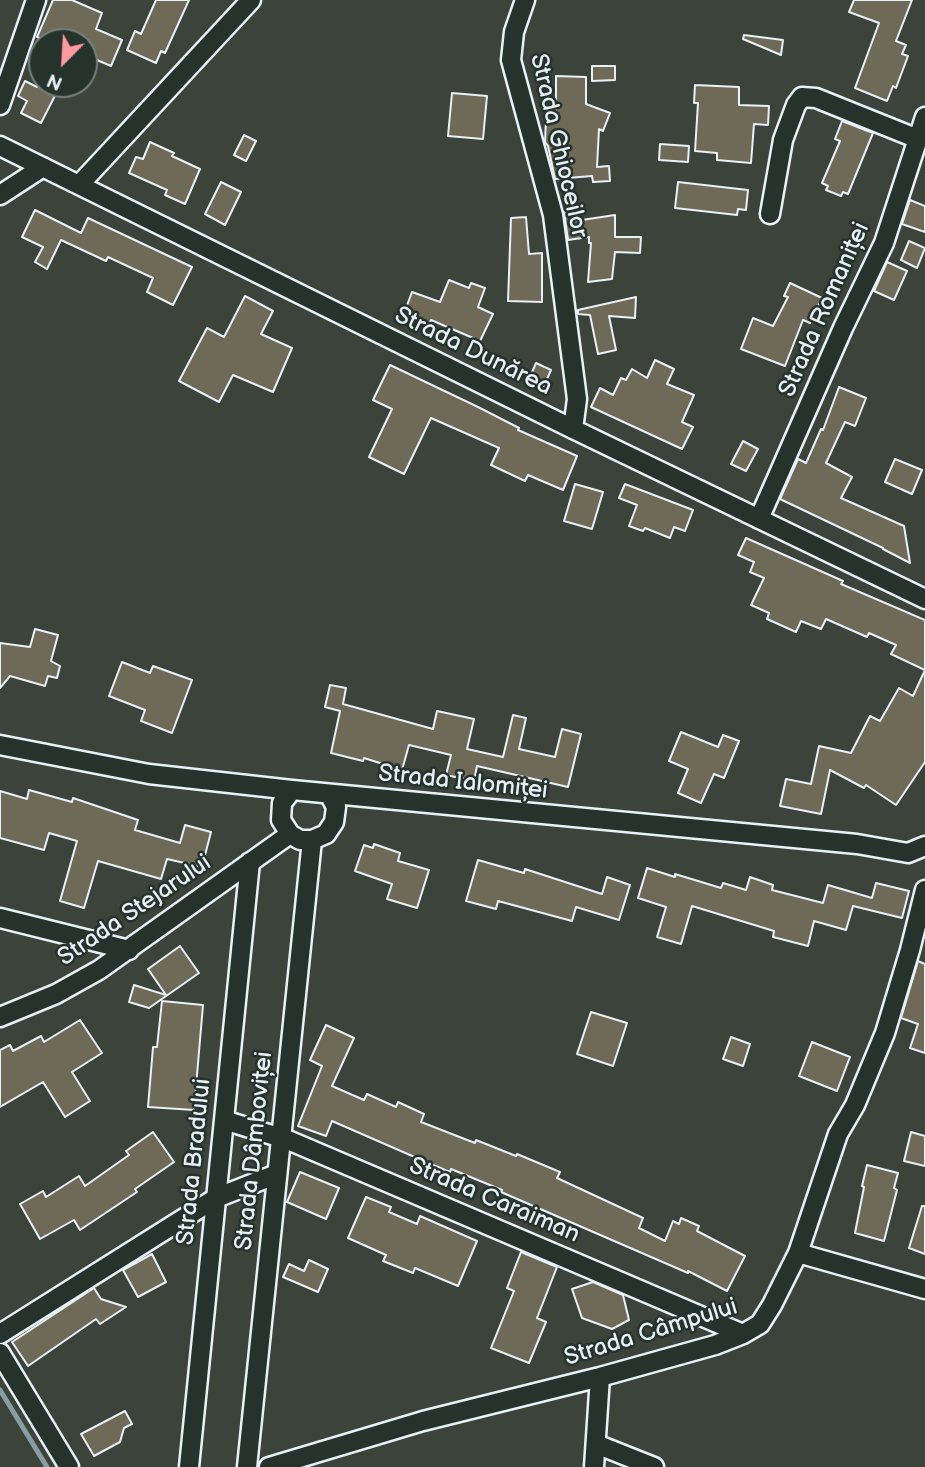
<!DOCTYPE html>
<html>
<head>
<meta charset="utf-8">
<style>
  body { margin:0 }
  #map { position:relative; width:925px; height:1467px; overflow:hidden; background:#3c433a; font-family:"Balsamiq Sans",sans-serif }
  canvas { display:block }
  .north { position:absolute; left:28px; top:28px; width:70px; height:70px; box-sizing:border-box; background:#26332d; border:2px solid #747f7e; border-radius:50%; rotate:204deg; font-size:19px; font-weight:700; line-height:28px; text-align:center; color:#e8f1f8 }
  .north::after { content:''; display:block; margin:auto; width:24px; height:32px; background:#ff9aa2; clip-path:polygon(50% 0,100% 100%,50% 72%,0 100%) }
</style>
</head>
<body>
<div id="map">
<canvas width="925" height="1467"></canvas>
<div class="north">N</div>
</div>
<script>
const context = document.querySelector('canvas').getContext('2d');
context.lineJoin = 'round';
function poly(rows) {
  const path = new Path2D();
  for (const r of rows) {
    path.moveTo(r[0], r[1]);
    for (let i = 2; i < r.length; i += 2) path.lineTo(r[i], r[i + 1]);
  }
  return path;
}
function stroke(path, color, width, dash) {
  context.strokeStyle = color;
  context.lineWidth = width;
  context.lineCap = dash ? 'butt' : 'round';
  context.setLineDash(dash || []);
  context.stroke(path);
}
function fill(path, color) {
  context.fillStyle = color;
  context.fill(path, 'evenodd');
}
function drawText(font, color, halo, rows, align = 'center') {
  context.font = font + ' "Balsamiq Sans",sans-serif';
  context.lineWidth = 5;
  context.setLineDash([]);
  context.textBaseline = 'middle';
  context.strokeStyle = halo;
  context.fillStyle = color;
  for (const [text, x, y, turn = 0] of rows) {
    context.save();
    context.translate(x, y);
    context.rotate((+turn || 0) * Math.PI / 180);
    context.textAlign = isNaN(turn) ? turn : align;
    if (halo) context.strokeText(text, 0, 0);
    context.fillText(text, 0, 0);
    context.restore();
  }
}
const stream = poly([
  [0,1390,47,1467]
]);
const building = poly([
  [53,0,72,0,102,13,96,29,122,40,111,66,85,55,84,57,84,37,82,42,49,42,37,37,53,0],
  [156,0,189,0,165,53,161,51,156,63,127,50,135,31,141,34,156,0],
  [854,0,912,0,896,41,906,45,902,54,908,56,896,88,893,86,887,101,855,88,879,23,849,12,854,0],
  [744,35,783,40,781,55,743,39,744,35],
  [592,66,615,66,615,80,592,81,592,66],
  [556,76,586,77,586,104,610,113,603,131,599,129,597,167,609,166,610,181,593,182,592,176,555,179,548,146,545,142,546,119,556,120,556,76],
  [25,81,37,87,38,84,61,84,41,123,21,113,27,101,18,96,25,81],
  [695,85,739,87,739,105,769,106,768,125,754,124,751,163,717,160,717,153,695,151,698,103,694,103,695,85],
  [452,93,487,96,483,139,448,136,452,93],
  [842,121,873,133,848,194,843,192,841,196,826,190,828,186,822,183,840,141,835,139,842,121],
  [244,135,256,141,246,161,234,155,244,135],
  [150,142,174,153,172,156,200,169,185,204,165,195,167,190,129,173,136,157,143,159,150,142],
  [660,144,689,146,688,162,659,160,660,144],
  [221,182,241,192,225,225,205,214,221,182],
  [678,182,748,190,746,210,738,209,737,215,675,208,678,182],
  [910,200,925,206,925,232,902,224,910,200],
  [35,210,81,233,88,218,192,267,173,305,147,292,153,278,108,257,106,261,61,240,47,269,35,262,43,247,22,237,35,210],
  [573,210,575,221,615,215,615,237,641,237,640,253,615,252,612,279,588,282,591,243,589,243,589,237,568,240,564,212,573,210],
  [526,217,529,254,542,253,542,302,508,301,511,218,526,217],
  [909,241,925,248,917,268,901,260,909,241],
  [887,262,907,271,894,300,874,291,887,262],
  [449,280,469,288,471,283,485,288,478,307,493,314,480,341,431,320,429,325,403,316,412,292,440,302,449,280],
  [790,283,822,298,810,323,803,320,785,366,741,349,753,318,773,326,788,297,784,296,790,283],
  [245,296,273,311,261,334,292,348,273,392,233,375,219,402,179,381,207,328,224,337,245,296],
  [636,297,635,318,609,316,616,350,598,354,590,315,578,314,578,310,636,297],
  [655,360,674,369,667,384,694,395,682,422,693,427,682,449,591,407,600,388,613,395,621,378,626,380,632,369,647,378,655,360],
  [536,363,551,370,544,386,529,379,536,363],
  [390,365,478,407,519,428,518,430,577,456,563,490,528,475,525,481,491,465,499,448,431,418,404,474,369,457,392,409,373,400,390,365],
  [839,387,866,398,855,426,845,422,826,463,852,477,841,498,904,526,910,563,883,549,883,548,780,499,798,459,806,463,821,429,823,430,839,387],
  [743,441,758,449,746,471,731,464,743,441],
  [895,459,922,470,912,494,885,482,895,459],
  [575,484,603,492,592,529,564,521,575,484],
  [625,484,693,510,685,531,674,527,670,538,645,528,643,531,629,526,637,505,619,498,625,484],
  [746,538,843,581,841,584,925,620,925,762,896,805,866,785,864,788,830,770,821,814,780,806,786,779,811,784,819,746,851,753,870,716,880,721,899,688,913,696,925,670,891,654,896,645,869,633,867,637,826,619,821,629,801,621,796,632,767,619,769,613,751,605,764,578,750,572,754,562,738,555,746,538],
  [35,629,58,635,51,661,60,666,57,678,48,676,45,686,10,676,0,688,0,643,30,647,35,629],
  [122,662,150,673,153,666,192,680,172,733,141,721,145,710,109,696,122,662],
  [330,685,346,688,343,704,433,729,437,711,474,719,467,749,503,757,513,715,526,718,519,749,555,757,562,729,581,734,568,787,477,766,474,781,446,775,451,755,409,745,402,770,364,758,363,761,331,753,340,711,325,707,330,685],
  [681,732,718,747,723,735,739,741,724,778,714,774,701,803,678,793,688,769,669,761,681,732],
  [29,790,72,802,73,798,138,820,135,830,180,843,185,825,211,832,202,867,167,859,161,879,98,861,84,908,60,901,77,841,49,833,44,850,0,838,0,791,27,799,29,790],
  [374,844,400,853,398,861,429,870,417,908,387,899,392,884,355,871,364,845,373,848,374,844],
  [478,860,524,873,525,869,602,894,607,877,630,885,619,920,576,907,572,921,498,901,496,909,466,901,478,860],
  [647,868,675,877,675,874,721,888,723,883,746,890,750,877,773,885,772,890,823,903,828,885,872,898,876,883,909,891,902,918,853,906,846,930,814,921,808,946,773,937,774,931,692,906,681,944,657,937,666,907,638,898,647,868],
  [180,946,199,973,149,1008,129,1002,134,985,166,995,148,969,180,946],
  [918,961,925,964,925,1053,910,1048,918,1024,901,1018,918,961],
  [162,1001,203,1005,194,1110,148,1107,153,1047,157,1047,162,1001],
  [591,1012,627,1023,613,1066,577,1054,591,1012],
  [80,1020,102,1053,72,1072,90,1101,65,1117,43,1082,0,1107,0,1050,10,1045,13,1051,41,1036,44,1042,80,1020],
  [326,1025,354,1038,332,1086,364,1100,367,1094,396,1107,398,1102,424,1114,421,1122,475,1143,476,1140,516,1156,517,1154,560,1172,557,1178,643,1218,639,1228,665,1241,673,1221,679,1224,681,1218,699,1226,697,1231,745,1256,727,1291,688,1271,688,1273,501,1192,502,1190,451,1169,450,1172,426,1162,332,1121,326,1136,298,1126,322,1066,310,1060,326,1025],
  [731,1037,750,1044,743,1066,723,1059,731,1037],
  [812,1042,850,1057,837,1091,799,1076,812,1042],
  [153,1132,174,1162,135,1189,137,1192,80,1230,74,1220,40,1239,20,1204,43,1191,46,1197,79,1176,85,1186,129,1155,126,1151,153,1132],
  [911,1132,925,1136,925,1166,904,1161,911,1132],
  [867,1165,898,1173,894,1188,897,1190,884,1241,855,1233,864,1187,862,1186,867,1165],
  [300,1172,339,1188,326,1219,287,1202,300,1172],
  [366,1197,391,1207,389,1212,417,1224,420,1216,477,1241,458,1286,415,1268,413,1273,383,1261,386,1255,348,1238,366,1197],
  [922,1206,925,1206,925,1254,909,1248,922,1206],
  [521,1252,557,1267,537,1318,546,1322,529,1363,491,1348,514,1291,507,1288,521,1252],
  [152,1254,166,1282,138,1297,123,1270,152,1254],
  [309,1260,328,1269,318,1292,283,1277,289,1264,304,1271,309,1260],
  [593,1282,623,1295,629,1320,612,1329,582,1318,572,1289,593,1282],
  [94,1288,101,1299,126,1307,100,1324,96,1319,28,1366,12,1342,94,1288],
  [125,1411,132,1424,124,1428,120,1442,94,1456,81,1434,125,1411]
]);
const minor = poly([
  [525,0,514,32,511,60,553,215,577,399,573,429],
  [0,105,36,0],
  [0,146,573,429,925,599],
  [79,185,251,0],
  [0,195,43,167],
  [770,214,783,140,796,105,802,97,816,98,918,139],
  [759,519,843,328,884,243,925,117],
  [0,745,149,774,292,790,857,844,908,853,925,846],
  [292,790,282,803,281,820,290,834,300,840,312,840,326,834,334,822,336,807,329,794],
  [0,918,129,950],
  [0,1017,56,994,99,970,290,834],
  [224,1120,288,1140,743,1334],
  [798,1253,925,1289],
  [0,1334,216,1198,277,1174],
  [0,1353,69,1467],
  [596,1444,654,1467],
  [189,1467,250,862],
  [247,1467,312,840],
  [269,1467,423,1421,600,1377,715,1345,743,1334,760,1324,772,1305,798,1253,838,1134,855,1105,885,1033,910,950,925,890],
  [594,1467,600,1377]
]);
const streetNames = [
  ["Strada Ghioceilor",558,146,77],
  ["Strada Romaniței",825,310,-66],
  ["Strada Dunărea",473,352,26],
  ["Strada Ialomiței",463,783,6],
  ["Strada Stejarului",135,911,-34],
  ["Strada Dâmboviței",255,1151,-84],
  ["Strada Bradului",195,1162,-84],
  ["Strada Caraiman",494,1201,23],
  ["Strada Câmpului",651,1333,-17]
];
stroke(stream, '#879ea5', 5);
fill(building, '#6f6957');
stroke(building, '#e8f1f8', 2);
stroke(minor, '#e8f1f8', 23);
stroke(minor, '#26332d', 18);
drawText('24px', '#e8f1f8', '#26332d', streetNames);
</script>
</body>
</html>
